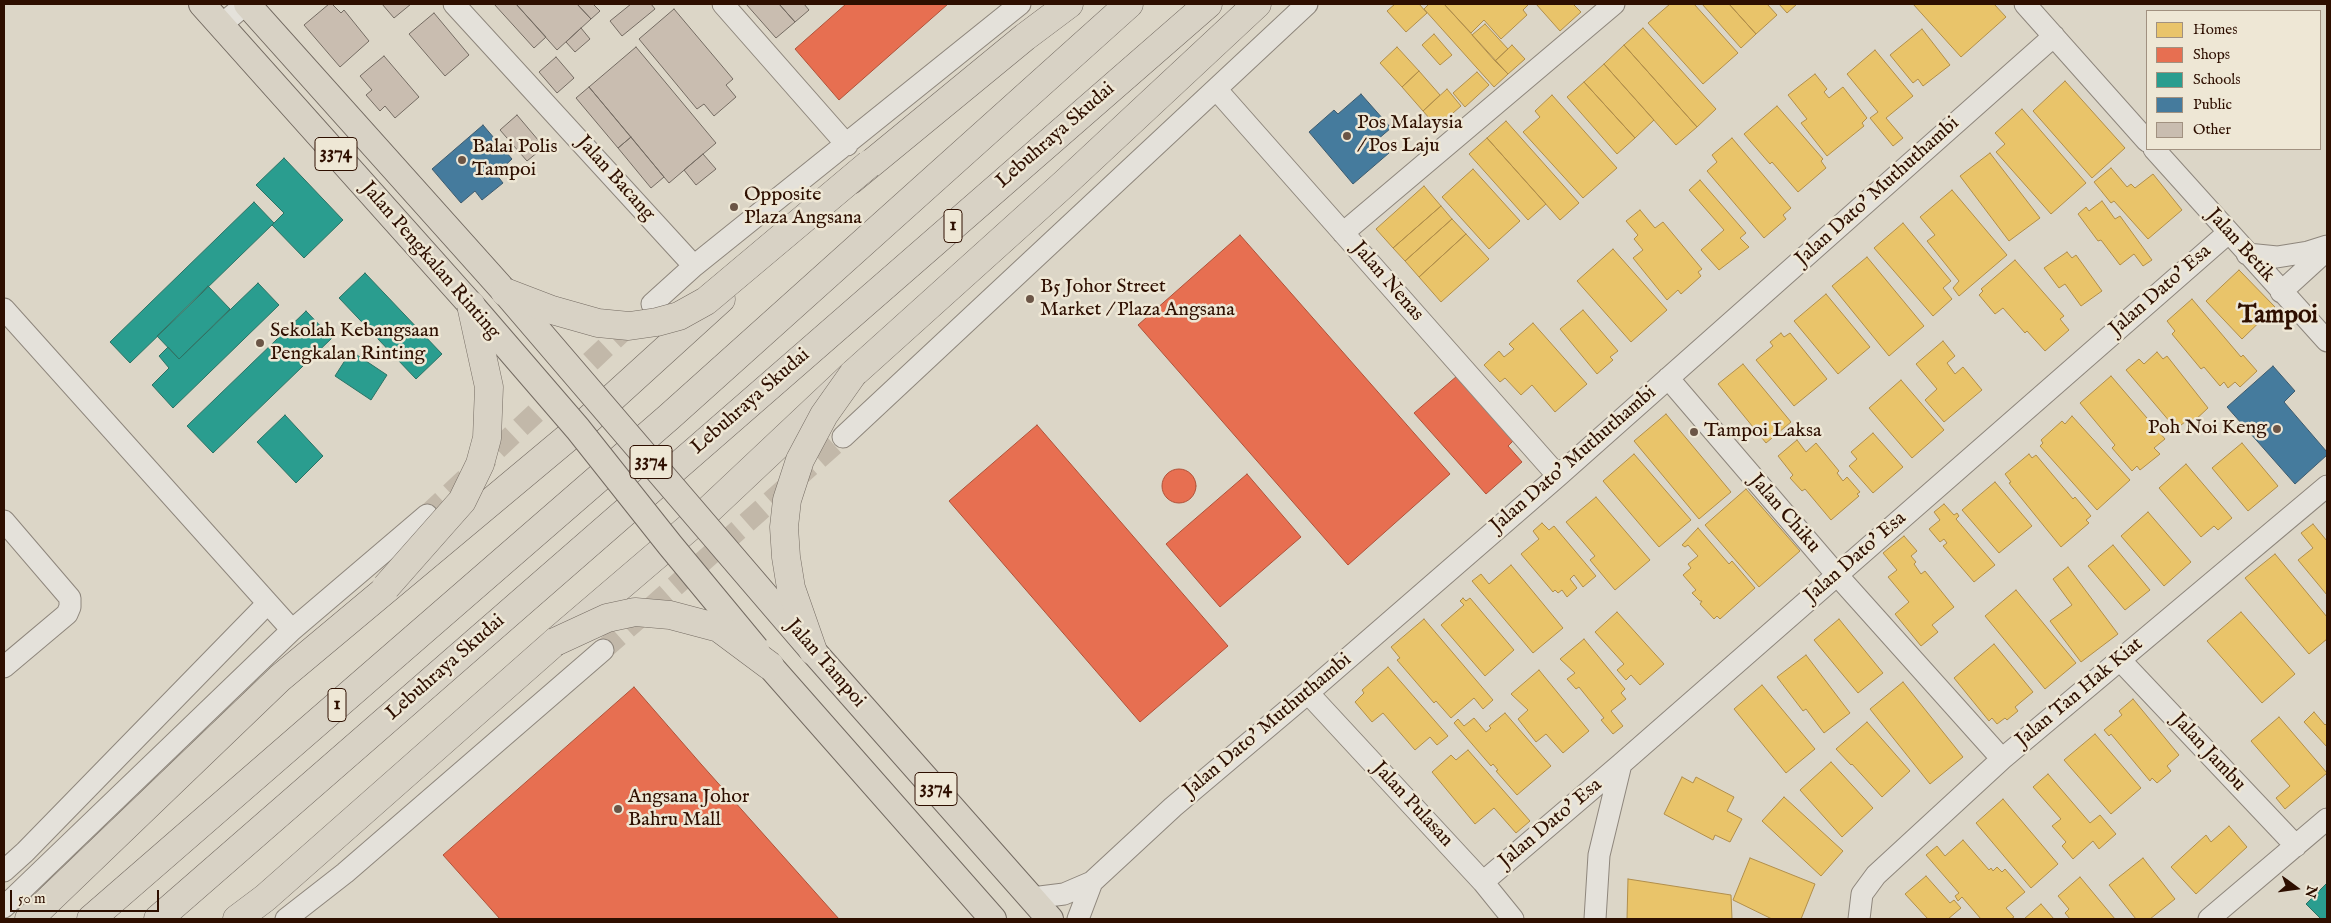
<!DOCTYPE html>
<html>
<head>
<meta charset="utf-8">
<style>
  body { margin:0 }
  #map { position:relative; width:2331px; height:923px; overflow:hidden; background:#dcd6c7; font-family:"IM FELL English",serif }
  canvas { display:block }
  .frame { position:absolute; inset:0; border:5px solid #2e0f00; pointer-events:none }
  .legend { position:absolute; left:2146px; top:10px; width:175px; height:140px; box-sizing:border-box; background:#eee7d5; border:1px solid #a19180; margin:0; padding:6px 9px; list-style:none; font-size:15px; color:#2e0f00 }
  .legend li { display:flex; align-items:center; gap:10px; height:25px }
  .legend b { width:25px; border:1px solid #a19180 }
  .north { position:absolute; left:2271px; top:863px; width:50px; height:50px; -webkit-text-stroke:4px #eee7d5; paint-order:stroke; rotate:104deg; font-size:14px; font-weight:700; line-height:20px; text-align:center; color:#2e0f00 }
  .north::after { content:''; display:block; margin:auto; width:18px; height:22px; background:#2e0f00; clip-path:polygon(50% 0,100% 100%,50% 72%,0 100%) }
  .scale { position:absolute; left:10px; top:890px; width:149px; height:22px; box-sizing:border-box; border:2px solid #2e0f00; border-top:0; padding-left:6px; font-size:15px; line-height:18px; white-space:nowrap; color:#2e0f00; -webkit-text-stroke:4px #eee7d5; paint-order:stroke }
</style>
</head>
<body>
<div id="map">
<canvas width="2331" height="923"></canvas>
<div class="frame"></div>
<ul class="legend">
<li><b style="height:14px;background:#e9c46a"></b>Homes</li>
<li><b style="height:14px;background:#e76f51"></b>Shops</li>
<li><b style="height:14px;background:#2a9d8f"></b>Schools</li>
<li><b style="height:14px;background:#457b9d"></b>Public</li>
<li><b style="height:14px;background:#c9bdb0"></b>Other</li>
</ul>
<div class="north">N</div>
<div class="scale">50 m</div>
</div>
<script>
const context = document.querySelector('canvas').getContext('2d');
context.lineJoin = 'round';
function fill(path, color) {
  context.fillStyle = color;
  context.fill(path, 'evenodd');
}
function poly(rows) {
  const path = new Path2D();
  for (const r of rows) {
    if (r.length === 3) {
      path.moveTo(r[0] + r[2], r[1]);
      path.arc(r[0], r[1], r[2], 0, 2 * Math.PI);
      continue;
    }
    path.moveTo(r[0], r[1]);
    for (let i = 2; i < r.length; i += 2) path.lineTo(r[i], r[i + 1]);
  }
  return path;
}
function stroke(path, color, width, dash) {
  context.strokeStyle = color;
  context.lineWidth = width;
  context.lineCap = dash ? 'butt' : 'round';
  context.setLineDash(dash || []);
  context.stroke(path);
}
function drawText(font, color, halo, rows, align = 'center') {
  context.font = font + ' "IM FELL English",serif';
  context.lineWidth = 5;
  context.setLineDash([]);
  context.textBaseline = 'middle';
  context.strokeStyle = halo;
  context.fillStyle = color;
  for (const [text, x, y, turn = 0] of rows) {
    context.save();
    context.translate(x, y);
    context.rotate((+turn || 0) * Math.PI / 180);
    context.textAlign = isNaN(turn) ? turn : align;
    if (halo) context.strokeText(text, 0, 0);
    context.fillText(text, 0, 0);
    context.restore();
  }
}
const homes = poly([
  [1395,4,1419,4,1427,13,1406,32,1387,11,1395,4],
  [1429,4,1444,4,1508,74,1494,87,1424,9,1429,4],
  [1444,4,1529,4,1523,10,1527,15,1501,39,1484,20,1471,33,1444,4],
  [1536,4,1573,4,1581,12,1560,31,1536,4],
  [1670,4,1694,4,1738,53,1703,84,1648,23,1670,4],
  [1702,4,1729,4,1756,34,1741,48,1702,4],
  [1729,4,1767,4,1777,15,1756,34,1729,4],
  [1779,4,1797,4,1787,13,1779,4],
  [1913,4,1994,4,2006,17,1961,57,1913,4],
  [1485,24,1508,49,1495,61,1472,35,1485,24],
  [1643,28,1716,109,1697,127,1624,45,1643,28],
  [1922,29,1950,65,1923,86,1918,79,1913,83,1890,55,1922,29],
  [1434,34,1452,55,1440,65,1422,45,1434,34],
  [1512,45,1525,59,1508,74,1495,61,1512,45],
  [1624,45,1697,127,1676,145,1604,64,1624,45],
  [1397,47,1419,71,1402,87,1380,63,1397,47],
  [1875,50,1913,96,1886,118,1903,138,1893,146,1870,118,1878,112,1847,74,1875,50],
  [1604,64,1654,120,1635,138,1584,82,1604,64],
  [1419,71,1440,95,1423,111,1402,87,1419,71],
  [1477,72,1489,85,1465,107,1453,93,1477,72],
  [1815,74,1827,89,1824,92,1829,98,1843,87,1867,118,1862,123,1864,126,1827,156,1801,123,1807,119,1788,95,1815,74],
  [2065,81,2125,148,2092,178,2033,111,2065,81],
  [1584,82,1635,138,1617,154,1567,97,1584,82],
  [1447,89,1461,106,1437,127,1423,111,1447,89],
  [1552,95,1617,168,1583,198,1523,132,1540,117,1535,111,1552,95],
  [1777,106,1823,159,1821,161,1826,168,1798,192,1772,162,1770,164,1744,134,1777,106],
  [2022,109,2086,183,2051,214,1996,152,2005,144,1995,133,2022,109],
  [1506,121,1579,203,1560,220,1487,138,1506,121],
  [1487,138,1546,204,1528,220,1469,154,1487,138],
  [1732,138,1791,208,1783,215,1786,219,1764,238,1707,171,1717,162,1712,155,1732,138],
  [1990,153,2040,218,2009,241,1960,176,1990,153],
  [2111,168,2127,187,2131,184,2135,188,2153,174,2182,210,2148,239,2114,201,2111,203,2094,182,2111,168],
  [1473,169,1520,221,1489,249,1442,197,1473,169],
  [1700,180,1746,233,1740,238,1749,247,1719,270,1701,250,1724,230,1689,190,1700,180],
  [1424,186,1441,206,1393,248,1376,229,1424,186],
  [1952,190,2007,255,1959,296,1953,288,1959,281,1927,241,1935,235,1920,217,1952,190],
  [2102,201,2115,219,2120,216,2152,260,2143,266,2134,254,2120,265,2101,240,2098,241,2078,214,2086,207,2089,211,2102,201],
  [1441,206,1452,219,1405,261,1393,248,1441,206],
  [1640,210,1655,228,1663,222,1702,269,1698,272,1701,276,1681,294,1678,290,1667,300,1633,258,1643,250,1634,239,1638,235,1626,221,1640,210],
  [1452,219,1466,234,1419,277,1405,261,1452,219],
  [1903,223,1951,281,1943,288,1952,299,1933,316,1874,248,1903,223],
  [1466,234,1489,259,1441,302,1419,277,1466,234],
  [1613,249,1667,310,1631,342,1577,281,1613,249],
  [2067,252,2072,258,2076,255,2102,291,2081,306,2065,284,2059,288,2044,268,2067,252],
  [1867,257,1924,326,1889,356,1832,286,1867,257],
  [2015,260,2064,316,2060,319,2069,330,2045,351,2027,331,2025,333,2003,308,1995,314,1979,295,1983,291,1981,289,2015,260],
  [2239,270,2275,307,2242,339,2206,301,2239,270],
  [1826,294,1870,347,1838,374,1794,321,1826,294],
  [2192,299,2241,357,2243,355,2257,371,2240,387,2235,382,2228,388,2224,382,2220,386,2204,367,2201,369,2172,334,2175,331,2167,321,2192,299],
  [1583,310,1618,351,1610,357,1613,360,1597,374,1560,329,1583,310],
  [1533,323,1587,384,1555,412,1532,385,1521,395,1505,378,1500,382,1484,365,1499,351,1504,357,1514,349,1509,344,1533,323],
  [1781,333,1784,337,1790,333,1827,379,1794,406,1756,360,1773,346,1770,342,1781,333],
  [1943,341,1955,356,1947,363,1955,374,1963,367,1982,390,1944,422,1925,400,1937,389,1916,364,1943,341],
  [2157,352,2163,359,2167,356,2208,408,2193,422,2190,418,2176,429,2126,370,2139,359,2144,364,2157,352],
  [1743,364,1791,422,1766,443,1718,384,1743,364],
  [2111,376,2165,439,2154,448,2160,454,2140,470,2137,466,2132,471,2112,448,2115,445,2080,403,2111,376],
  [1901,380,1944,430,1912,458,1869,408,1901,380],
  [1666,414,1731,492,1699,519,1634,441,1666,414],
  [2072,416,2130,480,2097,510,2040,446,2043,443,2041,440,2062,421,2065,424,2072,416],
  [1873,433,1903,467,1873,493,1849,466,1857,459,1851,452,1873,433],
  [1797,440,1806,452,1816,443,1839,471,1837,473,1843,481,1847,477,1860,492,1857,494,1859,496,1831,520,1805,489,1802,491,1790,478,1793,475,1778,456,1797,440],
  [2242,443,2278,486,2248,511,2212,468,2242,443],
  [1634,454,1691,520,1659,547,1603,481,1634,454],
  [2029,454,2032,458,2036,455,2073,499,2075,497,2091,516,2086,520,2089,523,2061,547,2009,483,2011,482,2005,474,2029,454],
  [2186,464,2232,518,2218,530,2214,526,2201,537,2159,488,2186,464],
  [1995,482,2032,526,1999,553,1962,510,1995,482],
  [1746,489,1800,551,1759,587,1705,525,1746,489],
  [1596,497,1650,560,1615,590,1590,560,1595,556,1566,522,1596,497],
  [1944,504,1954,515,1957,513,1959,516,1956,519,1995,565,1974,582,1943,546,1947,543,1944,539,1940,542,1929,529,1940,520,1934,512,1944,504],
  [2148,512,2191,562,2164,586,2121,536,2148,512],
  [1542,523,1549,530,1554,526,1596,576,1583,587,1574,575,1570,579,1577,588,1567,597,1562,590,1558,593,1555,590,1553,592,1521,554,1539,539,1533,531,1542,523],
  [2313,524,2327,541,2327,595,2298,560,2313,548,2301,533,2313,524],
  [1698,528,1729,564,1732,561,1755,588,1720,619,1717,616,1714,619,1700,604,1702,601,1700,601,1692,593,1696,590,1683,575,1691,568,1688,564,1698,556,1688,545,1685,547,1682,545,1698,528],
  [1904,536,1917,551,1911,556,1916,562,1914,564,1921,574,1925,571,1954,607,1932,625,1938,632,1921,646,1895,614,1909,602,1888,577,1897,570,1883,553,1904,536],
  [2113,545,2150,590,2125,610,2088,566,2113,545],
  [2275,554,2327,617,2327,639,2309,654,2245,578,2275,554],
  [1511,565,1563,628,1533,653,1472,581,1481,574,1489,584,1511,565],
  [2068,567,2118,634,2081,662,2050,621,2072,605,2053,579,2068,567],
  [2016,590,2076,663,2045,689,1985,616,2016,590],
  [1463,598,1466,601,1470,598,1514,650,1485,676,1441,625,1464,605,1460,601,1463,598],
  [1617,612,1664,664,1640,685,1631,675,1626,680,1617,670,1624,664,1595,632,1617,612],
  [2241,612,2295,674,2262,703,2207,641,2241,612],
  [1424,619,1493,700,1483,709,1474,698,1451,718,1436,701,1434,703,1397,660,1400,658,1391,647,1424,619],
  [1839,619,1883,673,1858,693,1814,640,1839,619],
  [1584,639,1625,689,1621,693,1626,699,1611,711,1623,726,1613,734,1601,720,1604,718,1579,687,1576,689,1567,679,1575,673,1560,659,1584,639],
  [1994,644,2033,692,2015,707,2018,711,2007,720,2005,718,1997,724,1992,718,1989,721,1954,678,1994,644],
  [1806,655,1850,713,1824,733,1806,709,1803,711,1777,677,1806,655],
  [1388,667,1448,736,1437,745,1430,737,1415,750,1383,713,1372,722,1355,702,1364,693,1362,690,1388,667],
  [1539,670,1589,731,1563,753,1546,734,1536,742,1518,719,1528,710,1511,694,1539,670],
  [1903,682,1963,757,1930,784,1870,709,1903,682],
  [1762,685,1815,749,1786,773,1734,709,1762,685],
  [2133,699,2179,755,2167,766,2171,771,2157,783,2152,778,2150,781,2111,734,2109,736,2104,730,2122,715,2119,711,2133,699],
  [2314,712,2325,725,2327,723,2327,747,2304,722,2314,712],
  [1505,713,1551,766,1517,795,1496,771,1498,770,1493,764,1491,766,1454,723,1458,719,1464,726,1474,718,1486,732,1491,728,1489,726,1505,713],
  [2279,717,2327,773,2285,809,2276,798,2290,786,2251,741,2279,717],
  [1867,722,1910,771,1882,797,1852,764,1851,765,1836,749,1867,722],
  [2095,734,2141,788,2111,814,2064,760,2095,734],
  [1468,750,1530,821,1516,833,1494,808,1475,824,1432,772,1451,755,1456,760,1468,750],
  [1831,762,1873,808,1842,837,1800,790,1831,762],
  [2048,774,2090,823,2100,815,2116,834,2099,849,2093,841,2073,859,2062,846,2066,842,2052,826,2061,819,2033,787,2048,774],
  [1682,777,1693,783,1696,777,1734,797,1727,811,1742,819,1730,842,1715,835,1713,840,1664,814,1682,777],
  [1784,797,1843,851,1821,876,1762,821,1784,797],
  [2003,799,2058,864,2031,888,1976,823,2003,799],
  [2229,826,2247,847,2196,894,2171,867,2206,835,2211,842,2229,826],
  [1963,840,1989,870,1991,868,1993,871,1997,867,2002,872,2005,869,2025,892,2006,908,2014,917,2011,919,1981,919,1962,897,1958,901,1955,896,1959,893,1926,855,1937,846,1945,856,1963,840],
  [1750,858,1815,884,1801,919,1772,919,1733,900,1750,858],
  [2143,858,2175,899,2150,919,2136,919,2109,885,2143,858],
  [1926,876,1950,903,1954,900,1961,908,1948,919,1928,919,1905,894,1926,876],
  [2080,877,2115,919,2070,919,2065,913,2069,909,2058,896,2080,877],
  [1628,879,1731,895,1732,919,1627,919,1628,879],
  [2041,904,2054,919,2024,919,2041,904]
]);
const shops = poly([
  [846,4,948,4,839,100,795,49,846,4],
  [1240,235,1450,474,1348,565,1138,325,1240,235],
  [1457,376,1514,440,1508,446,1522,462,1486,494,1414,413,1457,376],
  [1037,425,1228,646,1140,722,949,501,1037,425],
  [1179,486,17],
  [1247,474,1301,537,1220,607,1166,544,1247,474],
  [634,687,701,764,839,919,500,919,443,855,634,687]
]);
const schools = poly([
  [284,158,343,220,304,258,272,225,284,213,256,185,284,158],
  [254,202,274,223,130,363,110,342,254,202],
  [365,273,442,354,416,379,339,298,365,273],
  [258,283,279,305,173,408,152,385,169,368,159,356,168,347,179,359,258,283],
  [208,286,230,309,179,359,157,336,208,286],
  [306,311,332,338,213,453,187,426,306,311],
  [351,351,387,375,371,400,335,376,351,351],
  [285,415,323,456,296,483,257,442,285,415],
  [2327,883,2327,919,2321,919,2306,904,2327,883]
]);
const public = poly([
  [1361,94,1391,128,1377,140,1389,153,1353,184,1309,132,1334,110,1338,114,1361,94],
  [483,125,512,159,496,174,503,183,482,200,475,191,461,203,432,169,483,125],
  [2273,366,2295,391,2284,402,2327,452,2327,455,2295,484,2227,407,2273,366]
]);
const building = poly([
  [329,4,332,4,341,13,344,10,369,41,340,67,304,25,329,4],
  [382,4,411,4,394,18,382,4],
  [494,4,516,4,546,37,534,48,494,4],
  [516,4,577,4,591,19,557,50,516,4],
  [577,4,593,4,600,11,591,19,577,4],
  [631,4,651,4,655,9,622,36,610,21,631,4],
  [746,4,779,4,795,22,776,38,746,4],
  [779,4,804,4,809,10,795,22,779,4],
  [674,9,733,79,726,85,736,97,714,116,704,104,697,109,639,39,674,9],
  [434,13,469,55,445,76,409,34,434,13],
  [581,28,590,39,575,52,566,42,581,28],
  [636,47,716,143,669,183,589,87,636,47],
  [384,56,419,97,395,118,385,106,380,111,366,95,372,90,360,76,384,56],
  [556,57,574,78,557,93,539,72,556,57],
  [589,87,631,137,618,148,576,98,589,87],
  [517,115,544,147,527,161,500,130,517,115],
  [631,137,664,177,651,188,618,148,631,137],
  [703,154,716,169,696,185,684,170,703,154]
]);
const minorTunnel = poly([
  [427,515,637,318],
  [603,650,843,437]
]);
const minor = poly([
  [454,4,694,266],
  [723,4,847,145],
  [2025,4,2147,141],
  [221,25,246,4],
  [1216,89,1558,476],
  [2154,149,2327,341],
  [1343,233,1614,4],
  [2247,254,2277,257,2308,252,2327,246],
  [2281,292,2327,250],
  [652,304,694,266,1020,4],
  [4,309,292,630],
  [1668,378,1837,575,2002,759],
  [843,437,1307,4],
  [4,521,70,598,70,607,67,614,4,667],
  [2120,660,2296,846],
  [1308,693,1483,882,1513,919],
  [4,871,25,852,267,604],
  [1483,882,1621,764,2228,233],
  [1032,898,1064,894,1092,882,1173,807,1308,693,1558,476,2054,36],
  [4,907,292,630,427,515],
  [286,919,345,873,603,650],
  [1078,919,1092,882],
  [1595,919,1599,855,1621,764],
  [1859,919,1862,894,1876,875,2002,759,2327,486],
  [2209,919,2327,819]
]);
const major = poly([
  [202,4,471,305],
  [247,4,505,292],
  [813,651,1050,919],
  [770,666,993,919]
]);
const highway = poly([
  [851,180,1025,37,1069,4],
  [29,919,280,678,578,429,721,299],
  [91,919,669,417,1129,4],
  [158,919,1208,4],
  [237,919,265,898,555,642,699,519,853,374,1065,183,1257,4]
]);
const majorBridge = poly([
  [505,292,812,650],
  [471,305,578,429,670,545,756,649]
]);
const highwayBridge = poly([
  [505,292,552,310,598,323,629,326,657,322,679,316,706,301,869,164],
  [386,587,462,501,480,464,487,438,489,387,471,305],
  [555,642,607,618,635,612,670,615,719,628,770,666],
  [813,651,791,588,786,557,784,527,787,500,800,460,824,415,853,374]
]);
const markers = [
  [1347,136,5,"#6b5546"],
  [462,160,5,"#6b5546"],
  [734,207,5,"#6b5546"],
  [1030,299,5,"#6b5546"],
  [260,343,5,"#6b5546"],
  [2277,429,5,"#6b5546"],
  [1694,432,5,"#6b5546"],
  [618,809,5,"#6b5546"]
];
const shields = [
  [336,154,42],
  [953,226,18],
  [651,462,42],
  [337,705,18],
  [936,789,42]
];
const shieldNames = [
  ["3374",336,154],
  ["1",953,226],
  ["3374",651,462],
  ["1",337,705],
  ["3374",936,789]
];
const poiNames = [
  ["Pos Malaysia",1357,124],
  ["/ Pos Laju",1357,147],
  ["Balai Polis",472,148],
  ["Tampoi",472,171],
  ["Opposite",744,196],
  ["Plaza Angsana",744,219],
  ["B5 Johor Street",1040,288],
  ["Market / Plaza Angsana",1040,311],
  ["Sekolah Kebangsaan",270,332],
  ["Pengkalan Rinting",270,355],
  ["Poh Noi Keng",2267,429,"right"],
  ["Tampoi Laksa",1704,432],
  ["Angsana Johor",628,798],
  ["Bahru Mall",628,821]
];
const streetNames = [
  ["Lebuhraya Skudai",1056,136,-41],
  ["Jalan Bacang",615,179,48],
  ["Jalan Dato' Muthuthambi",1878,192,-42],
  ["Jalan Betik",2240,246,48],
  ["Jalan Pengkalan Rinting",430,261,49],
  ["Jalan Nenas",1387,282,49],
  ["Jalan Dato' Esa",2161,291,-41],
  ["Lebuhraya Skudai",751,402,-41],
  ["Jalan Dato' Muthuthambi",1574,460,-41],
  ["Jalan Chiku",1784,514,49],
  ["Jalan Dato' Esa",1856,558,-41],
  ["Jalan Tampoi",825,664,49],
  ["Lebuhraya Skudai",446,668,-41],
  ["Jalan Tan Hak Kiat",2080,693,-40],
  ["Jalan Dato' Muthuthambi",1268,726,-40],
  ["Jalan Jambu",2208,753,47],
  ["Jalan Pulasan",1412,805,47],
  ["Jalan Dato' Esa",1551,824,-40]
];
const districtNames = [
  ["Tampoi",2278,317]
];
fill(homes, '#e9c46a');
stroke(homes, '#b18e4a', 1);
fill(shops, '#e76f51');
stroke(shops, '#b05239', 1);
fill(schools, '#2a9d8f');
stroke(schools, '#2b7264', 1);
fill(public, '#457b9d');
stroke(public, '#3e5b6e', 1);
fill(building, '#c9bdb0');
stroke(building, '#746b62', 1);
stroke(minorTunnel, '#c2b8a9', 21, [21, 11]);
stroke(minor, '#8e867c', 23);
stroke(major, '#746b62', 28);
stroke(highway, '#746b62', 29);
stroke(minor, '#e4e1da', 21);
stroke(major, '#d8d2c5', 26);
stroke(highway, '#d8d2c5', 28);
stroke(majorBridge, '#746b62', 28, []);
stroke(highwayBridge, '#746b62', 29, []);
stroke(majorBridge, '#d8d2c5', 26);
stroke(highwayBridge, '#d8d2c5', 28);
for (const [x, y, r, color] of markers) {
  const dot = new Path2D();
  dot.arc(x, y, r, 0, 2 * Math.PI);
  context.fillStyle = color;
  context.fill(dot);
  stroke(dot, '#eee7d5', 2);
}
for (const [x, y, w] of shields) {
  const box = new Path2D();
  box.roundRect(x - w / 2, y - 16.5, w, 33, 4);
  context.fillStyle = '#eee7d5';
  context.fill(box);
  stroke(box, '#2e0f00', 1);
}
drawText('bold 19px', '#2e0f00', null, shieldNames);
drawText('20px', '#2e0f00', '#eee7d5', poiNames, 'left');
drawText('20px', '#2e0f00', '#eee7d5', streetNames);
drawText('bold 25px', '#2e0f00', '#eee7d5', districtNames);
</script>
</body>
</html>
